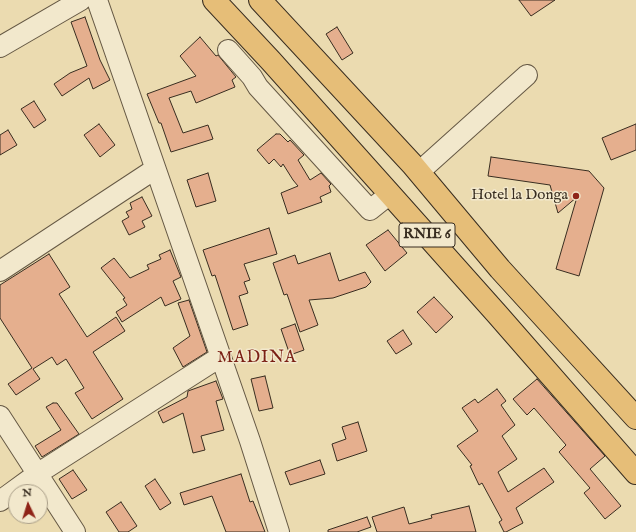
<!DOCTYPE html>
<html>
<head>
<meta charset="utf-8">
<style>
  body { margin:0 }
  #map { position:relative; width:636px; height:532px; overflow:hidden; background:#ebdbb0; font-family:"IM FELL English",serif }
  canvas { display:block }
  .north { position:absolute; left:8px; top:484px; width:40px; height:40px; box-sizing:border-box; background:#f2e8cc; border:1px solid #a89d87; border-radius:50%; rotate:356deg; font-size:11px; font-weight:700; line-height:16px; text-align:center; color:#382d20 }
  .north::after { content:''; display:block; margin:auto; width:14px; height:18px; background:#8f2418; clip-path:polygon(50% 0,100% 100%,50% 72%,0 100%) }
</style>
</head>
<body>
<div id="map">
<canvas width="636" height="532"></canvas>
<div class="north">N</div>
</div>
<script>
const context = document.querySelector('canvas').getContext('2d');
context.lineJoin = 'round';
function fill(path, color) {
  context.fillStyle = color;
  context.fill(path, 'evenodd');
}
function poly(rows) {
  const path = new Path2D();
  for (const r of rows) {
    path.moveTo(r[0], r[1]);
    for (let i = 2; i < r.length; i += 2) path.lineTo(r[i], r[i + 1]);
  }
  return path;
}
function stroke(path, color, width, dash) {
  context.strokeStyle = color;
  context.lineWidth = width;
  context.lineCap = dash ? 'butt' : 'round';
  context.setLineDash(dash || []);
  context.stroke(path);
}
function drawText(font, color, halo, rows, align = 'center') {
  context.font = font + ' "IM FELL English",serif';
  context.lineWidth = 3;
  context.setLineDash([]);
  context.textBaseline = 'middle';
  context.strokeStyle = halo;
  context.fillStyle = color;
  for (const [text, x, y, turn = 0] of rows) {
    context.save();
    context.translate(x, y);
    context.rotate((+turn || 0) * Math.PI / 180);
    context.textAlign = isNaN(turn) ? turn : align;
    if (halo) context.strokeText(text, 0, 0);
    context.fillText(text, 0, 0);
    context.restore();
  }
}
const building = poly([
  [519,0,555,0,531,16,519,0],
  [85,17,100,60,110,80,93,89,89,78,62,96,54,84,70,73,87,66,71,22,85,17],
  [337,27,353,53,342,60,326,34,337,27],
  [200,37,216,56,218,55,236,77,232,80,235,87,196,103,191,91,169,98,183,133,208,125,213,139,171,152,161,123,159,123,147,94,196,76,180,56,200,37],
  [34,101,46,120,34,128,21,109,34,101],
  [99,124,115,145,100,157,84,135,99,124],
  [636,124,636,150,611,160,602,138,636,124],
  [8,130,17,145,0,155,0,135,8,130],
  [276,134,280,134,288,142,290,140,304,155,298,160,310,180,321,173,331,184,329,186,331,192,320,197,322,202,288,214,281,193,298,186,293,180,283,164,281,167,274,159,269,164,257,150,276,134],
  [491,157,589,171,604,188,579,276,556,269,577,197,558,213,550,185,488,176,491,157],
  [208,173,216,201,196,207,187,180,208,173],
  [142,197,152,216,142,221,145,227,129,235,122,221,129,217,126,212,132,209,130,203,142,197],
  [269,228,277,254,244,264,250,280,244,282,248,293,239,296,248,325,233,330,215,275,212,276,203,250,269,228],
  [388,230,407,253,385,271,366,245,388,230],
  [170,250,181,277,173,281,181,299,165,306,161,297,122,322,116,312,127,305,123,299,125,298,101,268,114,258,130,278,149,269,147,265,161,259,159,255,170,250],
  [330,253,339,281,365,272,371,282,366,287,333,298,309,300,318,325,300,332,287,294,284,295,273,263,295,255,298,264,330,253],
  [49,254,70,287,59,294,87,337,116,317,125,331,93,352,123,399,92,419,75,393,84,388,66,359,57,365,52,357,33,369,40,379,16,395,8,384,32,368,0,318,0,285,49,254],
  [434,297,453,317,436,333,417,312,434,297],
  [189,300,207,352,183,367,173,348,190,336,178,303,189,300],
  [295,324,304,350,290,355,281,329,295,324],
  [403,330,412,344,396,354,387,341,403,330],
  [265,376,273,408,259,411,251,379,265,376],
  [537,379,605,456,590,469,621,506,605,519,584,493,590,488,559,452,566,445,534,408,527,415,513,399,537,379],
  [216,381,223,399,216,401,224,430,201,436,205,450,193,453,183,413,163,423,158,412,187,397,188,391,216,381],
  [497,389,506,401,501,405,515,425,502,436,517,459,498,472,508,492,544,468,554,482,516,508,523,523,506,532,504,532,499,522,502,520,482,483,479,485,470,466,472,465,457,446,478,431,462,408,475,399,478,403,497,389],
  [53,403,57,403,79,434,42,457,35,446,61,430,46,407,53,403],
  [358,422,367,451,337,461,332,444,346,439,342,427,358,422],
  [320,460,325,474,290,485,285,472,320,460],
  [73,470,87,490,72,499,59,479,73,470],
  [241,474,250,502,253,501,265,532,226,532,212,496,184,505,180,493,241,474],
  [155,479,171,503,160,510,145,486,155,479],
  [121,502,137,526,128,532,119,532,106,512,121,502],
  [469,506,476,532,377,532,372,517,404,507,409,524,432,518,431,515,469,506],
  [367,517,371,527,357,532,328,532,328,530,367,517]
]);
const minor = poly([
  [97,0,250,441,279,532],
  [0,47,81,0],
  [228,50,252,77,258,87,370,210,390,194],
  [419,172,527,75],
  [0,271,155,169],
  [0,416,75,532],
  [0,501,37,474,220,357]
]);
const major = poly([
  [214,0,271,61,390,194,497,314,636,473],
  [260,0,412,164,500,269,636,418]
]);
const markers = [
  [576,196,4,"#8f2418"]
];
const shields = [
  [427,235,56]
];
const shieldNames = [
  ["RNIE 6",427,235]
];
const poiNames = [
  ["Hotel la Donga",568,196]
];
const quarterNames = [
  ["MADINA",257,359]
];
fill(building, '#e5af8e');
stroke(building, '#382d20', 1);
stroke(minor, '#655844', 22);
stroke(major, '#382d20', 24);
stroke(minor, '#f2e8cc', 20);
stroke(major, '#e6be78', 22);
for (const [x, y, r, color] of markers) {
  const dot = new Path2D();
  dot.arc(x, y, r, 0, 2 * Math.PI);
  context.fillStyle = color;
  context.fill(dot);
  stroke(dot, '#f2e8cc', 1.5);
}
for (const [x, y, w] of shields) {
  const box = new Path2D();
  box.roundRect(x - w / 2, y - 12, w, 24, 3);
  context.fillStyle = '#f2e8cc';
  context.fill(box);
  stroke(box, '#382d20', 1);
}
drawText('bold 14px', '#382d20', null, shieldNames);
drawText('15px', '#382d20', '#f2e8cc', poiNames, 'right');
context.letterSpacing = '1px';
drawText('17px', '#7a1f14', '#f2e8cc', quarterNames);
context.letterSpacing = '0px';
</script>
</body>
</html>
